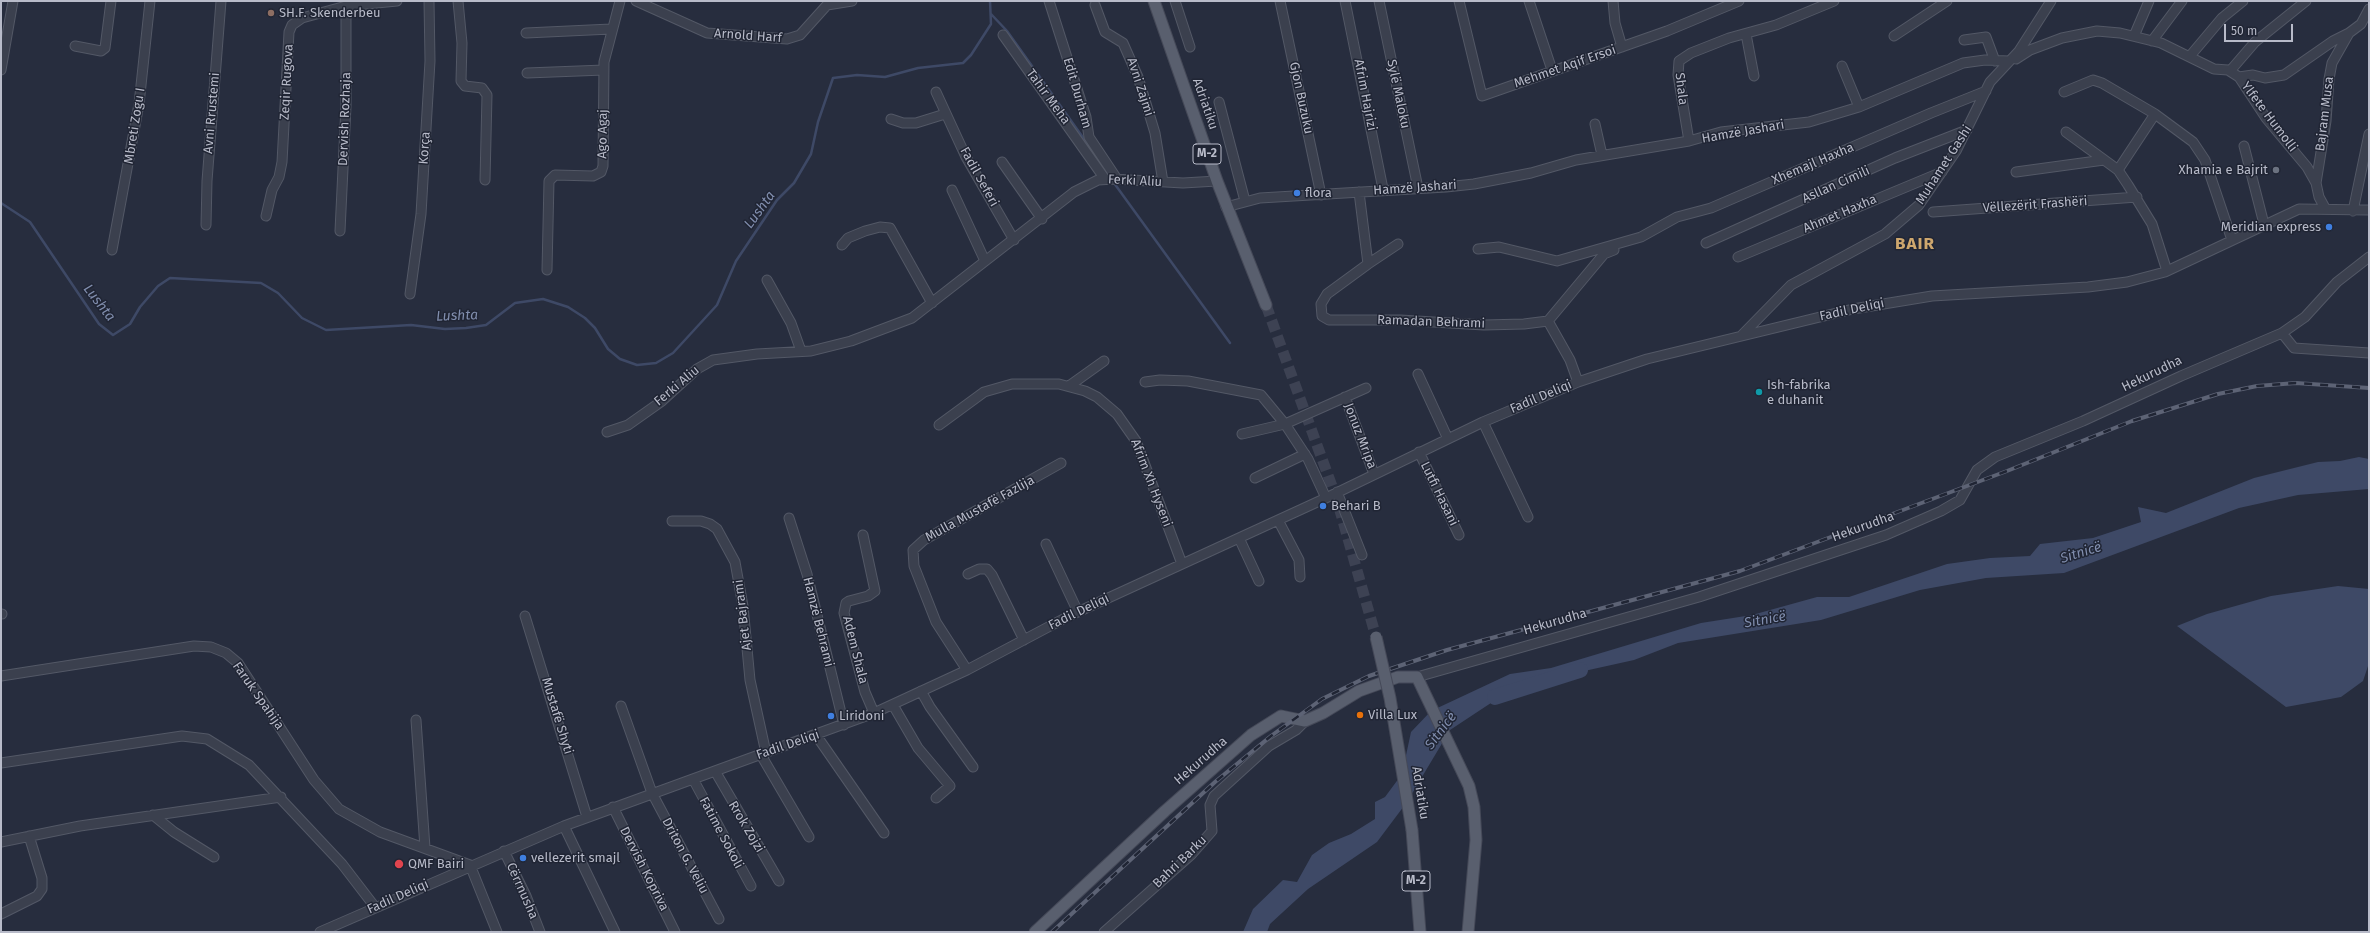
<!DOCTYPE html>
<html>
<head>
<meta charset="utf-8">
<style>
  body { margin:0 }
  #map { position:relative; width:2370px; height:933px; overflow:hidden; background:#272d3e; font-family:"Fira Sans",sans-serif }
  canvas { display:block }
  .frame { position:absolute; inset:0; border:2px solid #b8bbc9; pointer-events:none }
  .scale { position:absolute; left:2224px; top:24px; width:69px; height:18px; box-sizing:border-box; border:2px solid #b8bbc9; border-top:0; padding-left:5px; font-size:12px; line-height:14px; white-space:nowrap; color:#b8bbc9; -webkit-text-stroke:3px #202534; paint-order:stroke }
</style>
</head>
<body>
<div id="map">
<canvas width="2370" height="933"></canvas>
<div class="frame"></div>
<div class="scale">50 m</div>
</div>
<script>
const context = document.querySelector('canvas').getContext('2d');
context.lineJoin = 'round';
function fill(path, color) {
  context.fillStyle = color;
  context.fill(path, 'evenodd');
}
function poly(rows) {
  const path = new Path2D();
  for (const r of rows) {
    path.moveTo(r[0], r[1]);
    for (let i = 2; i < r.length; i += 2) path.lineTo(r[i], r[i + 1]);
  }
  return path;
}
function stroke(path, color, width, dash) {
  context.strokeStyle = color;
  context.lineWidth = width;
  context.lineCap = dash ? 'butt' : 'round';
  context.setLineDash(dash || []);
  context.stroke(path);
}
function drawText(font, color, halo, rows, align = 'center') {
  context.font = font + ' "Fira Sans",sans-serif';
  context.lineWidth = 3;
  context.setLineDash([]);
  context.textBaseline = 'middle';
  context.strokeStyle = halo;
  context.fillStyle = color;
  for (const [text, x, y, turn = 0] of rows) {
    context.save();
    context.translate(x, y);
    context.rotate((+turn || 0) * Math.PI / 180);
    context.textAlign = isNaN(turn) ? turn : align;
    if (halo) context.strokeText(text, 0, 0);
    context.fillText(text, 0, 0);
    context.restore();
  }
}
const water = poly([
  [2359,457,2369,459,2369,489,2298,495,2239,508,2064,573,1986,578,1920,590,1821,620,1678,643,1634,660,1530,683,1497,699,1450,730,1407,802,1377,842,1308,889,1270,924,1267,932,1243,932,1253,909,1283,880,1297,882,1312,855,1329,843,1351,834,1375,819,1375,802,1385,797,1402,774,1411,732,1431,711,1510,674,1551,668,1701,623,1752,615,1817,597,1849,597,1947,564,1990,558,2030,556,2040,544,2093,538,2141,522,2138,507,2166,513,2254,478,2318,462,2340,461],
  [2338,586,2369,589,2369,663,2363,681,2341,697,2286,707,2177,626,2207,614,2271,596]
]);
const stream = poly([
  [991,14,1007,31,1109,174],
  [1114,183,1230,343],
  [1,203,30,222,99,324,113,335,130,324,140,307,158,286,170,278,261,283,278,293,302,318,326,330,411,325,445,329,466,328,486,325,515,303,543,299,568,307,585,318,595,328,608,349,620,359,637,365,656,363,673,353,717,305,736,261,777,200,794,183,811,154,818,122,833,78,857,75,885,77,918,68,963,63,971,55,991,24,990,1]
]);
const river = poly([
  [1495,697,1580,670]
]);
const majorTunnel = poly([
  [1266,305,1337,500,1376,637]
]);
const minor = poly([
  [458,1,462,43,461,81,465,86,482,88,487,95,485,180],
  [636,1,707,33,787,39,800,35,827,5,852,1],
  [1049,1,1086,117,1089,137,1117,179],
  [1175,1,1190,47],
  [1280,1,1321,195],
  [1345,1,1383,189],
  [1379,1,1418,188],
  [1459,1,1482,96,1667,31,1739,1],
  [1529,1,1552,70],
  [1613,1,1615,23,1622,47],
  [1095,5,1105,32,1123,43,1138,77,1155,133,1163,182],
  [526,33,611,29],
  [1746,34,1754,76],
  [1003,35,1105,179],
  [1894,36,1947,1],
  [2134,36,2149,1],
  [1964,40,1986,37,1995,61],
  [2152,41,2182,1],
  [75,46,101,51,105,48,111,1],
  [2190,56,2222,18,2243,1],
  [2016,59,2030,50,2062,38,2097,31,2120,33,2161,43,2214,69,2228,70,2239,77,2266,118,2307,167,2316,183,2319,197,2325,208],
  [1842,66,1859,107],
  [1,70,13,1],
  [2230,71,2255,42,2306,1],
  [527,73,604,70],
  [2239,77,2253,75,2265,78,2284,75,2333,41,2349,33],
  [936,92,966,157,1014,240],
  [2064,92,2093,80,2102,83,2155,114,2193,142,2205,160,2232,240],
  [1219,102,1245,201],
  [891,119,903,123,916,123,945,114],
  [1595,124,1602,155],
  [2066,132,2118,170,2128,185,2152,224,2167,271],
  [1689,141,1678,75,1679,61,1691,53,1729,38,1776,25,1834,1],
  [2244,146,2264,224],
  [1002,162,1042,219],
  [2118,170,2155,114],
  [2016,172,2104,160],
  [2316,183,2326,121,2329,79,2332,63,2349,33,2361,24,2369,9],
  [952,190,985,261],
  [1359,192,1368,264,1327,294,1321,304,1322,316,1329,320,1400,320,1484,325,1524,324,1548,321,1570,360,1578,382],
  [1226,207,1260,198,1446,187,1474,184,1531,173,1576,160,1689,141,1721,132,1809,122,1859,107,1963,63,1985,60,2009,61],
  [2353,211,2369,134],
  [1933,212,2137,197],
  [266,216,272,190,279,177,282,162,289,32,292,25,302,18,346,6,397,1],
  [206,225,207,181,221,1],
  [340,231,346,106,346,6],
  [1706,243,1895,158,1967,130],
  [842,245,848,238,865,231,880,227,890,228,932,303],
  [1478,249,1499,247,1557,261,1641,237,1677,217,1711,208,1931,113,1986,91],
  [112,250,139,104,150,1],
  [1738,257,1942,172],
  [1368,264,1398,244],
  [547,270,549,181,555,175,593,176,601,172,603,166,604,62,620,1],
  [767,280,791,323,801,351],
  [410,294,421,214,430,61,429,1],
  [1548,321,1604,254,1614,250],
  [2282,333,2294,348,2369,353],
  [1742,335,1791,285,1885,234,1919,205,1956,151,1990,82,2019,51,2051,1],
  [1418,374,1448,439],
  [1145,382,1160,380,1188,381,1261,395,1285,424,1308,459,1326,498],
  [1069,386,1104,361],
  [1345,397,1374,474],
  [1483,422,1528,517],
  [939,425,984,392,1012,384,1059,384,1085,391,1097,397,1117,414,1136,441,1182,564],
  [607,432,628,425,662,401,697,369,713,360,757,354,811,351,851,341,912,318,1074,192,1098,180,1114,179,1183,183,1217,181],
  [1242,434,1285,424,1366,388],
  [1419,452,1459,535],
  [1255,478,1305,454],
  [1337,492,1362,555],
  [789,518,807,574,844,725],
  [1278,520,1299,560,1300,577],
  [672,521,701,521,710,524,717,529,735,562,743,606,750,680,766,753],
  [863,535,875,591,868,596,849,601,846,603,844,613,865,692,874,713],
  [1239,538,1259,581],
  [1046,544,1078,612],
  [968,574,979,569,987,569,992,575,1024,640],
  [1,614,2,614],
  [525,616,587,817],
  [967,670,936,622,914,566,913,550,924,540,1061,463],
  [1,676,194,646,211,647,226,653,238,663,314,780,339,809,380,832,470,865],
  [1417,677,1699,597,1886,535,1941,511,1960,500,1977,470,1995,457,2083,421,2181,376,2282,333,2305,317,2337,282,2369,257],
  [921,691,930,707,973,767],
  [893,705,918,748,950,786,936,798],
  [621,706,652,793,719,919],
  [416,720,425,848],
  [816,735,884,833],
  [761,755,809,837],
  [1,763,182,736,207,739,249,765,342,864,375,907],
  [715,771,779,881],
  [693,779,751,886],
  [613,807,675,932],
  [153,815,174,832,214,857],
  [564,826,615,932],
  [1,842,80,826,281,797],
  [504,851,526,896,540,932],
  [470,865,497,932],
  [1,914,37,896,42,889,42,878,29,836],
  [320,932,564,826,874,713,967,670,1069,616,1326,498,1483,422,1578,382,1647,359,1853,309,1932,296,2088,287,2127,282,2165,272,2299,209,2369,210],
  [1104,932,1191,855,1212,831,1210,805,1214,796,1269,746,1296,730,1305,721]
]);
const major = poly([
  [1154,1,1217,181,1266,305],
  [1412,830,1420,932],
  [1035,932,1165,811,1251,735,1281,716,1305,721,1323,713,1359,691,1398,677,1417,677,1469,786,1474,807,1476,840,1468,932]
]);
const rail = poly([
  [1052,932,1215,782,1271,736,1322,699,1369,676,1447,650,1740,571,2007,471,2132,421,2218,394,2257,386,2296,383,2369,388]
]);
const majorBridge = poly([
  [1376,637,1390,698,1412,830]
]);
const markers = [
  [271,13,4,"#8d6e63"],
  [2276,170,4,"#6b7280"],
  [1297,193,4,"#3f7fe0"],
  [2329,227,4,"#3f7fe0"],
  [1759,392,4,"#0f9aa8"],
  [1323,506,4,"#3f7fe0"],
  [1360,715,4,"#e8710a"],
  [831,716,4,"#3f7fe0"],
  [523,858,4,"#3f7fe0"],
  [399,864,5,"#e0444e"]
];
const shields = [
  [1207,154,28],
  [1416,881,28]
];
const shieldNames = [
  ["M-2",1207,154],
  ["M-2",1416,881]
];
const poiNames = [
  ["SH.F. Skenderbeu",279,13],
  ["Xhamia e Bajrit",2268,170,"right"],
  ["flora",1305,193],
  ["Meridian express",2321,227,"right"],
  ["Ish-fabrika",1767,385],
  ["e duhanit",1767,400],
  ["Behari B",1331,506],
  ["Villa Lux",1368,715],
  ["Liridoni",839,716],
  ["vellezerit smajl",531,858],
  ["QMF Bairi",408,864]
];
const streetNames = [
  ["Arnold Harf",748,36,4],
  ["Mehmet Aqif Ersoi",1565,67,-19],
  ["Zeqir Rugova",287,82,-87],
  ["Avni Zajmi",1140,87,72],
  ["Shala",1681,89,83],
  ["Edit Durham",1077,93,74],
  ["Sylë Maloku",1398,94,78],
  ["Afrim Hajrizi",1365,95,79],
  ["Tahir Meha",1048,97,54],
  ["Gjon Buzuku",1301,98,78],
  ["Adriatiku",1205,104,71],
  ["Avni Rrustemi",212,113,-85],
  ["Bajram Musa",2325,114,-83],
  ["Ylfete Humolli",2269,117,53],
  ["Dervish Rozhaja",345,119,-88],
  ["Mbreti Zogu I",135,126,-81],
  ["Hamzë Jashari",1743,132,-10],
  ["Ago Agaj",603,134,-89],
  ["Korça",425,148,-86],
  ["Xhemajl Haxha",1813,164,-23],
  ["Muhamet Gashi",1944,165,-57],
  ["Fadil Seferi",979,177,61],
  ["Ferki Aliu",1135,181,3],
  ["Asllan Cimili",1836,185,-24],
  ["Hamzë Jashari",1415,188,-4],
  ["Vëllezërit Frashëri",2035,205,-4],
  ["Ahmet Haxha",1840,214,-23],
  ["Fadil Deliqi",1852,310,-12],
  ["Ramadan Behrami",1431,322,2],
  ["Hekurudha",2152,374,-26],
  ["Ferki Aliu",677,386,-40],
  ["Fadil Deliqi",1541,397,-23],
  ["Jonuz Mripa",1360,436,69],
  ["Afrim Xh Hyseni",1151,483,69],
  ["Lutfi Hasani",1439,494,64],
  ["Mulla Mustafë Fazlija",980,509,-29],
  ["Hekurudha",1863,527,-20],
  ["Fadil Deliqi",1079,612,-26],
  ["Ajet Bajrami",743,615,-97],
  ["Hamzë Behrami",818,622,76],
  ["Hekurudha",1555,622,-16],
  ["Adem Shala",855,650,76],
  ["Faruk Spahija",258,696,55],
  ["Mustafë Shyti",557,716,73],
  ["Fadil Deliqi",788,745,-19],
  ["Hekurudha",1201,761,-41],
  ["Adriatiku",1420,793,81],
  ["Rrok Zojzi",746,827,59],
  ["Fatime Sokoli",721,833,62],
  ["Driton G. Veliu",685,856,62],
  ["Bahri Barku",1180,862,-44],
  ["Dervish Kopriva",644,869,63],
  ["Cërrnusha",522,891,66],
  ["Fadil Deliqi",398,897,-24]
];
const waterNames = [
  ["Lushta",760,210,-54],
  ["Lushta",99,303,52],
  ["Lushta",457,316,-2],
  ["Sitnicë",2081,553,-17],
  ["Sitnicë",1765,620,-10],
  ["Sitnicë",1441,731,-53]
];
const districtNames = [
  ["BAIR",1915,244]
];
fill(water, '#3e4966');
stroke(stream, '#3e4966', 2.5);
stroke(river, '#3e4966', 16);
stroke(majorTunnel, '#3d4253', 11, [11, 5.5]);
stroke(minor, '#535866', 11);
stroke(major, '#454958', 13);
stroke(minor, '#3b404e', 9);
stroke(major, '#595f6e', 11);
stroke(rail, '#5d6375', 4);
stroke(rail, '#202534', 2.5, [8]);
stroke(majorBridge, '#454958', 13, []);
stroke(majorBridge, '#595f6e', 11);
for (const [x, y, r, color] of markers) {
  const dot = new Path2D();
  dot.arc(x, y, r, 0, 2 * Math.PI);
  context.fillStyle = color;
  context.fill(dot);
  stroke(dot, '#202534', 1.5);
}
for (const [x, y, w] of shields) {
  const box = new Path2D();
  box.roundRect(x - w / 2, y - 10, w, 20, 3);
  context.fillStyle = '#202534';
  context.fill(box);
  stroke(box, '#b8bbc9', 1);
}
drawText('bold 12px', '#b8bbc9', null, shieldNames);
drawText('13px', '#b8bbc9', '#202534', poiNames, 'left');
drawText('13px', '#b8bbc9', '#202534', streetNames);
drawText('italic 14px', '#818eae', '#202534', waterNames);
context.letterSpacing = '1px';
drawText('bold 17px', '#cea76e', '#202534', districtNames);
context.letterSpacing = '0px';
</script>
</body>
</html>
